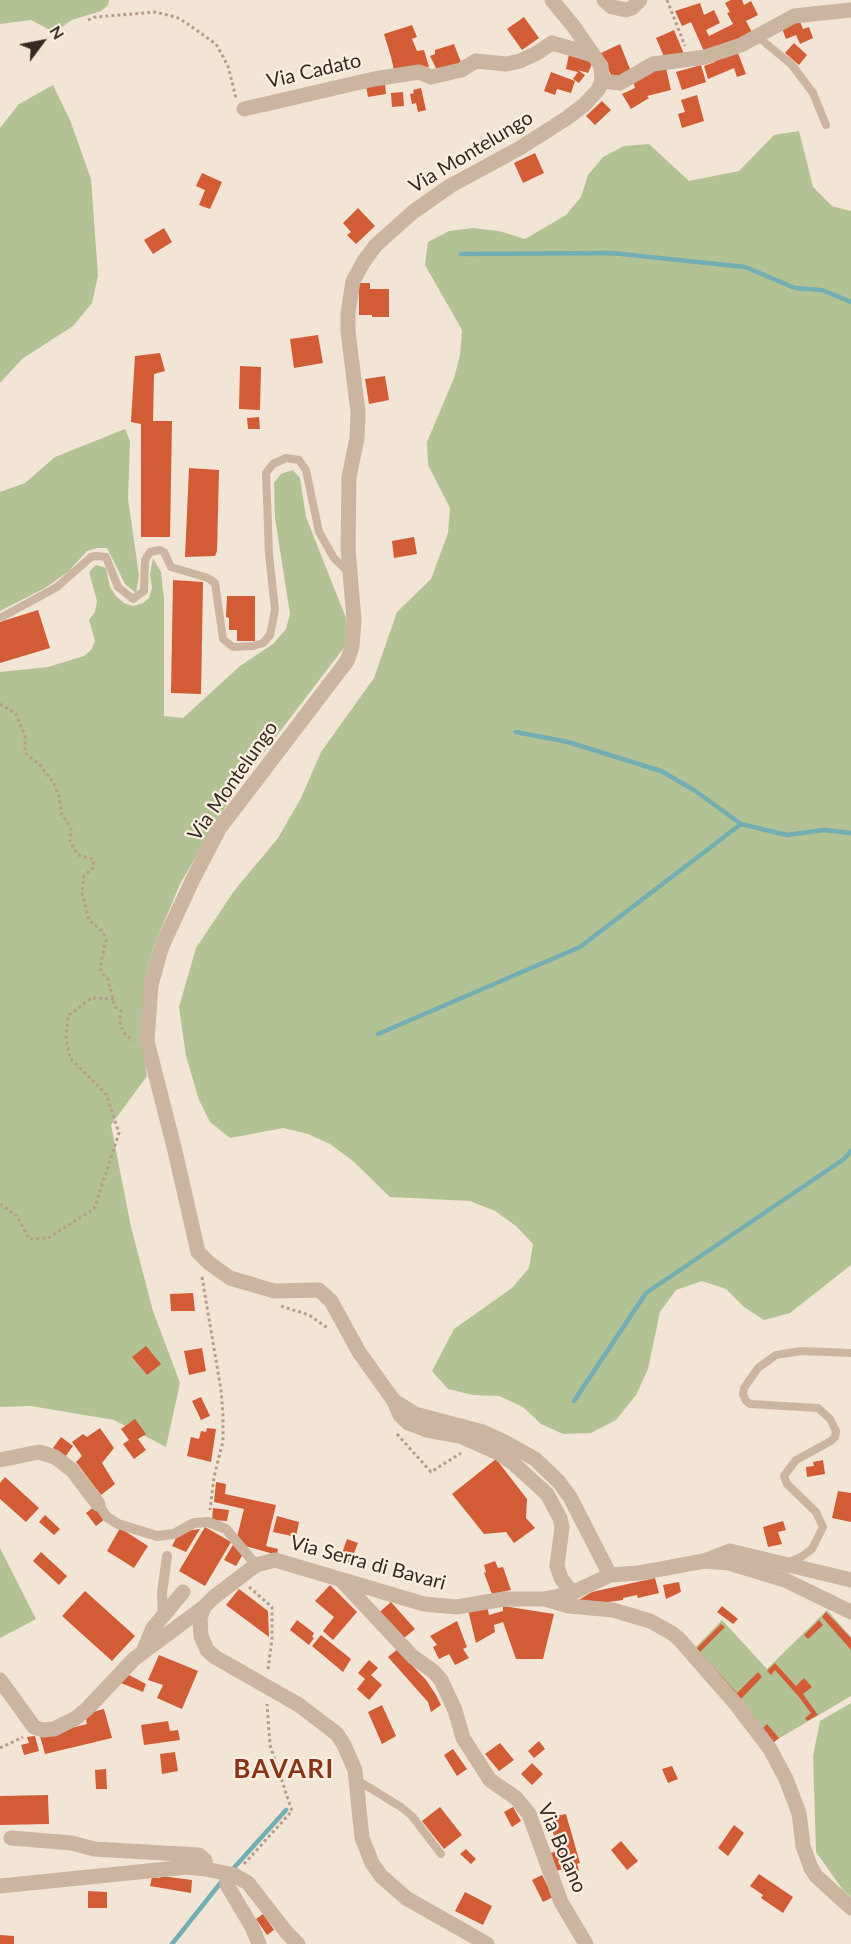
<!DOCTYPE html>
<html>
<head>
<meta charset="utf-8">
<style>
  body { margin:0 }
  #map { position:relative; width:851px; height:1944px; overflow:hidden; background:#f3e5d5; font-family:Lato,sans-serif }
  canvas { display:block }
  .north { position:absolute; left:12px; top:12px; width:60px; height:60px; -webkit-text-stroke:4px #faefe1; paint-order:stroke; rotate:58deg; font-size:16px; font-weight:700; line-height:24px; text-align:center; color:#352924 }
  .north::after { content:''; display:block; margin:auto; width:21px; height:27px; background:#352924; clip-path:polygon(50% 0,100% 100%,50% 72%,0 100%) }
</style>
</head>
<body>
<div id="map">
<canvas width="851" height="1944"></canvas>
<div class="north">N</div>
</div>
<script>
const context = document.querySelector('canvas').getContext('2d');
context.lineJoin = 'round';
function fill(path, color) {
  context.fillStyle = color;
  context.fill(path, 'evenodd');
}
function poly(rows) {
  const path = new Path2D();
  for (const r of rows) {
    path.moveTo(r[0], r[1]);
    for (let i = 2; i < r.length; i += 2) path.lineTo(r[i], r[i + 1]);
  }
  return path;
}
function stroke(path, color, width, dash) {
  context.strokeStyle = color;
  context.lineWidth = width;
  context.lineCap = dash ? 'butt' : 'round';
  context.setLineDash(dash || []);
  context.stroke(path);
}
function drawText(font, color, halo, rows, align = 'center') {
  context.font = font + ' Lato,sans-serif';
  context.lineWidth = 4.5;
  context.setLineDash([]);
  context.textBaseline = 'middle';
  context.strokeStyle = halo;
  context.fillStyle = color;
  for (const [text, x, y, turn = 0] of rows) {
    context.save();
    context.translate(x, y);
    context.rotate((+turn || 0) * Math.PI / 180);
    context.textAlign = isNaN(turn) ? turn : align;
    if (halo) context.strokeText(text, 0, 0);
    context.fillText(text, 0, 0);
    context.restore();
  }
}
const green = poly([
  [0,0,109,0,108,5,101,11,72,20,54,32,31,20,0,24],
  [53,85,70,120,91,179,98,276,92,303,73,326,22,359,0,383,0,128,19,104],
  [799,131,813,187,832,206,851,211,851,1265,790,1313,764,1320,744,1307,726,1289,702,1281,676,1290,660,1312,648,1369,636,1395,616,1420,591,1433,563,1434,541,1424,523,1407,499,1396,473,1395,448,1389,432,1371,454,1329,512,1288,529,1268,533,1244,516,1226,495,1211,470,1201,390,1197,353,1161,330,1144,308,1134,283,1128,230,1138,210,1122,199,1100,186,1056,179,1007,196,948,234,891,278,838,301,798,321,752,374,678,397,612,431,579,448,533,450,508,428,465,427,442,454,378,460,355,462,330,425,265,428,242,449,231,473,228,499,231,525,239,566,215,581,197,588,175,603,157,624,146,649,144,689,181,739,171,774,135],
  [125,429,130,441,128,499,139,575,136,593,125,584,107,548,97,548,87,551,69,571,45,588,0,611,0,492,25,483,55,457],
  [293,470,300,478,306,517,346,618,346,645,236,789,181,882,154,946,145,979,141,1029,147,1076,111,1125,131,1227,153,1311,180,1383,166,1447,114,1420,31,1406,0,1407,0,672,48,667,84,656,91,650,95,641,89,620,95,612,97,601,89,572,96,565,106,568,110,587,116,596,124,603,133,606,143,603,149,598,152,588,150,574,153,558,161,572,164,599,164,716,183,718,240,666,273,644,286,629,290,614,275,518,274,483,281,474],
  [0,1548,36,1619,0,1638],
  [827,1610,851,1637,851,1696,773,1742,692,1651,722,1620,767,1669],
  [851,1703,851,1897,843,1890,816,1852,813,1756,820,1721]
]);
const stream = poly([
  [461,254,612,253,745,267,795,288,822,290,851,302],
  [516,732,568,742,661,771,694,790,741,824,787,835,824,830,851,833],
  [378,1034,580,947,741,824],
  [574,1401,646,1293,844,1159,851,1151],
  [232,1870,286,1810],
  [172,1944,222,1881]
]);
const building = poly([
  [731,0,742,0,744,5,751,1,758,15,746,21,754,36,706,56,691,22,682,26,675,11,700,3,704,15,714,10,720,23,706,30,709,36,733,24,727,13,730,12,725,3],
  [524,17,539,38,522,50,507,29],
  [799,19,803,29,809,27,813,38,800,44,796,35,786,39,781,26],
  [412,25,417,37,412,39,417,51,424,50,429,67,395,74,391,57,384,34],
  [674,30,684,54,666,61,656,38],
  [794,43,807,55,799,65,785,53],
  [454,44,462,65,439,74,430,56,435,54,435,50],
  [620,44,632,74,614,82,605,62,597,55],
  [736,48,746,74,737,77,734,68,708,79,704,66,715,62,713,56],
  [569,54,593,62,588,73,578,70,585,75,579,83,573,79,578,72,566,69],
  [665,64,671,90,647,96,649,98,631,109,622,94,635,88,633,81],
  [701,65,706,82,682,90,676,72],
  [551,72,575,81,571,93,557,89,555,95,544,91],
  [385,84,386,94,368,97,366,86],
  [421,88,426,110,418,112,416,103,412,104,410,94,414,93,413,90],
  [403,92,404,106,392,107,391,93],
  [697,95,704,121,682,128,678,114,685,112,681,100],
  [602,101,611,110,595,125,586,116],
  [535,153,544,173,523,183,514,163],
  [202,173,222,182,210,209,199,205,205,190,196,186],
  [358,208,375,226,356,244,347,235,351,232,343,223],
  [164,228,172,242,153,254,144,240],
  [359,283,370,283,370,289,389,289,389,317,372,317,372,315,359,315],
  [318,335,323,363,294,368,290,339],
  [160,353,165,371,154,374,153,421,172,421,170,537,141,537,141,424,131,422,135,356],
  [240,366,261,367,260,410,239,409],
  [385,376,389,400,369,404,365,379],
  [259,417,260,429,248,429,247,418],
  [189,468,219,470,217,551,215,556,185,557],
  [414,537,417,554,394,558,392,541],
  [173,580,203,582,201,694,171,693],
  [227,596,255,596,255,641,237,641,237,630,229,630,229,618,226,617],
  [38,610,50,648,0,663,0,622],
  [193,1293,195,1311,171,1311,170,1294],
  [146,1346,161,1364,147,1375,132,1357],
  [202,1348,206,1371,189,1375,184,1351],
  [201,1397,210,1416,201,1420,192,1401],
  [135,1419,146,1434,138,1439,146,1450,134,1459,123,1444,129,1440,121,1429],
  [100,1428,114,1448,102,1463,115,1484,101,1495,76,1462,82,1456,72,1442,83,1434,87,1437],
  [207,1428,216,1429,211,1462,187,1456,191,1437,199,1439,201,1431,206,1432],
  [61,1437,73,1446,65,1457,53,1448],
  [496,1459,527,1499,526,1518,535,1528,514,1543,506,1532,484,1534,452,1494],
  [823,1460,825,1474,807,1477,806,1467,814,1466,813,1462],
  [5,1477,39,1508,26,1522,0,1499,0,1483],
  [216,1482,226,1484,225,1494,276,1505,266,1546,278,1549,277,1555,242,1545,237,1537,244,1509,214,1502],
  [838,1491,851,1493,851,1522,832,1518],
  [95,1506,105,1519,96,1526,86,1513],
  [213,1508,229,1510,227,1521,212,1520],
  [45,1515,60,1529,54,1535,39,1522],
  [277,1516,299,1522,296,1537,273,1532],
  [783,1521,786,1530,778,1532,782,1544,768,1547,763,1527],
  [205,1527,231,1542,205,1586,179,1571],
  [120,1528,148,1546,134,1568,107,1551],
  [200,1529,186,1552,172,1546,179,1532],
  [347,1539,358,1543,350,1563,340,1559],
  [234,1543,243,1554,236,1566,224,1560],
  [41,1552,67,1576,59,1585,33,1561],
  [495,1561,498,1568,503,1567,511,1590,492,1594,484,1573,486,1572,484,1565],
  [655,1578,659,1593,638,1598,637,1595,623,1598,623,1600,578,1606,577,1601,592,1592],
  [679,1582,681,1592,666,1599,663,1585],
  [330,1585,357,1612,333,1640,323,1631,334,1617,315,1601],
  [239,1589,268,1611,269,1637,226,1605],
  [85,1591,135,1636,112,1661,62,1616],
  [391,1602,415,1629,399,1642,375,1616],
  [487,1606,489,1615,503,1611,503,1606,554,1614,543,1659,516,1659,503,1622,494,1625,495,1632,476,1643,468,1610],
  [722,1606,738,1619,733,1624,717,1612],
  [826,1612,851,1638,851,1650,822,1617],
  [297,1620,314,1633,312,1637,314,1638,309,1645,290,1630],
  [819,1620,823,1625,808,1639,804,1635],
  [457,1621,467,1647,463,1649,469,1658,455,1665,449,1654,439,1659,433,1647,437,1645,430,1636],
  [721,1624,725,1627,700,1652,737,1693,758,1672,762,1677,739,1701,693,1652],
  [321,1635,351,1659,343,1672,312,1646],
  [399,1648,407,1660,426,1680,436,1695,441,1705,431,1712,428,1702,388,1657],
  [159,1655,198,1671,182,1709,157,1698,163,1685,148,1680],
  [369,1660,378,1668,371,1675,382,1685,369,1700,357,1689,365,1679,358,1673],
  [775,1663,796,1686,804,1678,812,1687,803,1694,818,1715,807,1721,805,1718,811,1713,799,1697,775,1670,771,1675,767,1671],
  [129,1675,146,1684,143,1692,121,1683],
  [382,1705,396,1736,382,1744,368,1712],
  [104,1709,112,1738,45,1754,40,1736,87,1724,85,1714],
  [168,1721,170,1731,178,1730,180,1740,144,1745,141,1725],
  [767,1724,779,1738,773,1743,762,1729],
  [35,1736,39,1751,24,1755,21,1745,29,1743,27,1737],
  [539,1741,545,1749,534,1758,528,1751],
  [500,1743,514,1760,499,1771,485,1754],
  [453,1749,467,1769,457,1776,444,1755],
  [175,1752,178,1771,162,1774,160,1754],
  [532,1763,543,1774,532,1785,521,1774],
  [672,1766,678,1779,668,1783,662,1769],
  [106,1769,107,1789,96,1789,95,1770],
  [48,1795,49,1824,0,1825,0,1796],
  [440,1807,462,1835,444,1849,422,1821],
  [513,1807,521,1821,512,1827,504,1812],
  [566,1814,580,1863,577,1864,579,1870,575,1877,569,1877,564,1869,551,1872,547,1854,558,1851,549,1817],
  [734,1825,744,1833,728,1856,718,1848],
  [621,1841,638,1861,627,1870,611,1850],
  [466,1849,476,1859,471,1864,460,1854],
  [759,1874,793,1897,783,1913,761,1898,763,1895,750,1886],
  [542,1875,553,1897,543,1902,532,1880],
  [161,1876,192,1880,191,1893,150,1886,152,1877,160,1878],
  [88,1891,107,1892,107,1908,88,1908],
  [465,1892,492,1906,483,1925,455,1911],
  [263,1914,274,1930,267,1935,256,1919],
  [0,1935,14,1936,14,1944,0,1944]
]);
const path = poly([
  [667,0,685,46],
  [88,20,95,17,155,12,176,17,185,22,216,44,228,66,236,98],
  [0,704,16,714,25,736,25,753,39,764,54,783,59,796,62,815,71,828,70,842,78,855,93,859,94,867,84,876,82,893,89,920,103,932,106,940,100,968,102,973,108,979,115,1007,121,1011,120,1025,125,1034,133,1041],
  [0,1204,17,1216,29,1239,48,1238,94,1209,119,1133,106,1094,70,1058,66,1038,68,1016,91,998,114,999],
  [202,1277,221,1390,223,1416,223,1441,214,1477,210,1510],
  [281,1306,309,1315,329,1329],
  [397,1434,431,1472,461,1453],
  [249,1587,272,1607,272,1639,268,1669],
  [0,1748,23,1737],
  [244,1864,292,1811,270,1745,267,1704]
]);
const service = poly([
  [757,36,792,65,813,93,826,125],
  [2,617,57,587,91,557,96,556,106,557,118,587,133,599,144,591,145,560,150,552,160,550,164,552,171,567,208,578,215,583,223,639,233,647,253,646,263,643,270,635,275,610,269,554,266,473,273,464,286,458,299,460,306,470,319,532,334,558,349,573],
  [789,1562,801,1557,812,1549,823,1527,816,1512,787,1484,784,1476,796,1460,831,1441,835,1437,836,1431,830,1419,818,1408,750,1404,746,1401,743,1394,744,1388,758,1368,776,1355,801,1351,851,1353],
  [357,1780,401,1807,412,1816,441,1854]
]);
const pedestrian = poly([
  [98,1504,107,1517,118,1524,157,1536,174,1534,194,1523,208,1522,226,1529,256,1565],
  [163,1616,162,1593,167,1556]
]);
const minor = poly([
  [602,81,620,83,653,64,705,57,741,45,794,16,851,10],
  [244,109,374,79,419,72,431,77,461,70,476,61,506,64,520,61,537,53,552,43,593,55],
  [394,1401,400,1415,408,1423,427,1430,460,1436,498,1453,513,1463,547,1494,560,1518,562,1527,557,1566,561,1578,572,1593],
  [0,1460,39,1452,55,1457,72,1470,98,1504],
  [704,1561,730,1551,851,1580],
  [341,1580,413,1657,433,1671,441,1680,455,1710,463,1738,490,1780,516,1798,529,1814,561,1902,586,1944],
  [545,1599,569,1606,613,1610,650,1621,672,1633,680,1640,735,1703,770,1749,786,1779,799,1813,803,1846,811,1868,816,1876,851,1908],
  [143,1652,153,1628,183,1592],
  [0,1680,34,1727,43,1730,54,1729,76,1718,87,1709,134,1659,204,1607],
  [11,1838,72,1843,94,1849,199,1855,205,1860,206,1869],
  [234,1875,227,1881,227,1885,252,1927,259,1944]
]);
const tertiary = poly([
  [552,0,574,27,601,66,602,81,598,90,584,105,567,118,520,148,450,186,413,212,376,245,364,261,353,281,348,313,348,331,358,412,357,438,349,477,348,548,354,620,352,647,347,661,219,829,193,879,162,946,151,985,147,1041,175,1151,198,1252,209,1263,230,1278,274,1291,319,1290,331,1301,359,1352,394,1401,415,1414,483,1432,503,1441,535,1459,558,1481,570,1497,610,1575],
  [604,0,612,7,626,10,632,8,640,0],
  [0,1886,187,1867,206,1869,234,1875,248,1883,287,1933,298,1944],
  [487,1944,406,1898,381,1876,372,1863,362,1838,355,1770,344,1745,337,1734,299,1705,215,1657,207,1650,201,1636,200,1618,204,1607,214,1597,256,1565,275,1560,424,1604,457,1607,504,1599,545,1599,572,1593,610,1575,639,1573,704,1561,729,1563,785,1580,851,1612]
]);
const streetNames = [
  ["Via Cadato",314,71,-13],
  ["Via Montelungo",471,152,-31],
  ["Via Montelungo",233,781,-55],
  ["Via Serra di Bavari",368,1563,15],
  ["Via Bolano",562,1848,67]
];
const districtNames = [
  ["BAVARI",284,1770]
];
fill(green, '#b2c294');
stroke(stream, '#72aeb2', 4.5);
fill(building, '#d15c35');
stroke(path, '#b79e8b', 3, [3, 3]);
stroke(service, '#cbb4a0', 8);
stroke(pedestrian, '#cbb4a0', 10);
stroke(minor, '#cbb4a0', 15);
stroke(tertiary, '#cbb4a0', 15);
drawText('20px', '#352924', '#faefe1', streetNames);
context.letterSpacing = '1.5px';
drawText('bold 26px', '#8a3317', '#faefe1', districtNames);
context.letterSpacing = '0px';
</script>
</body>
</html>
